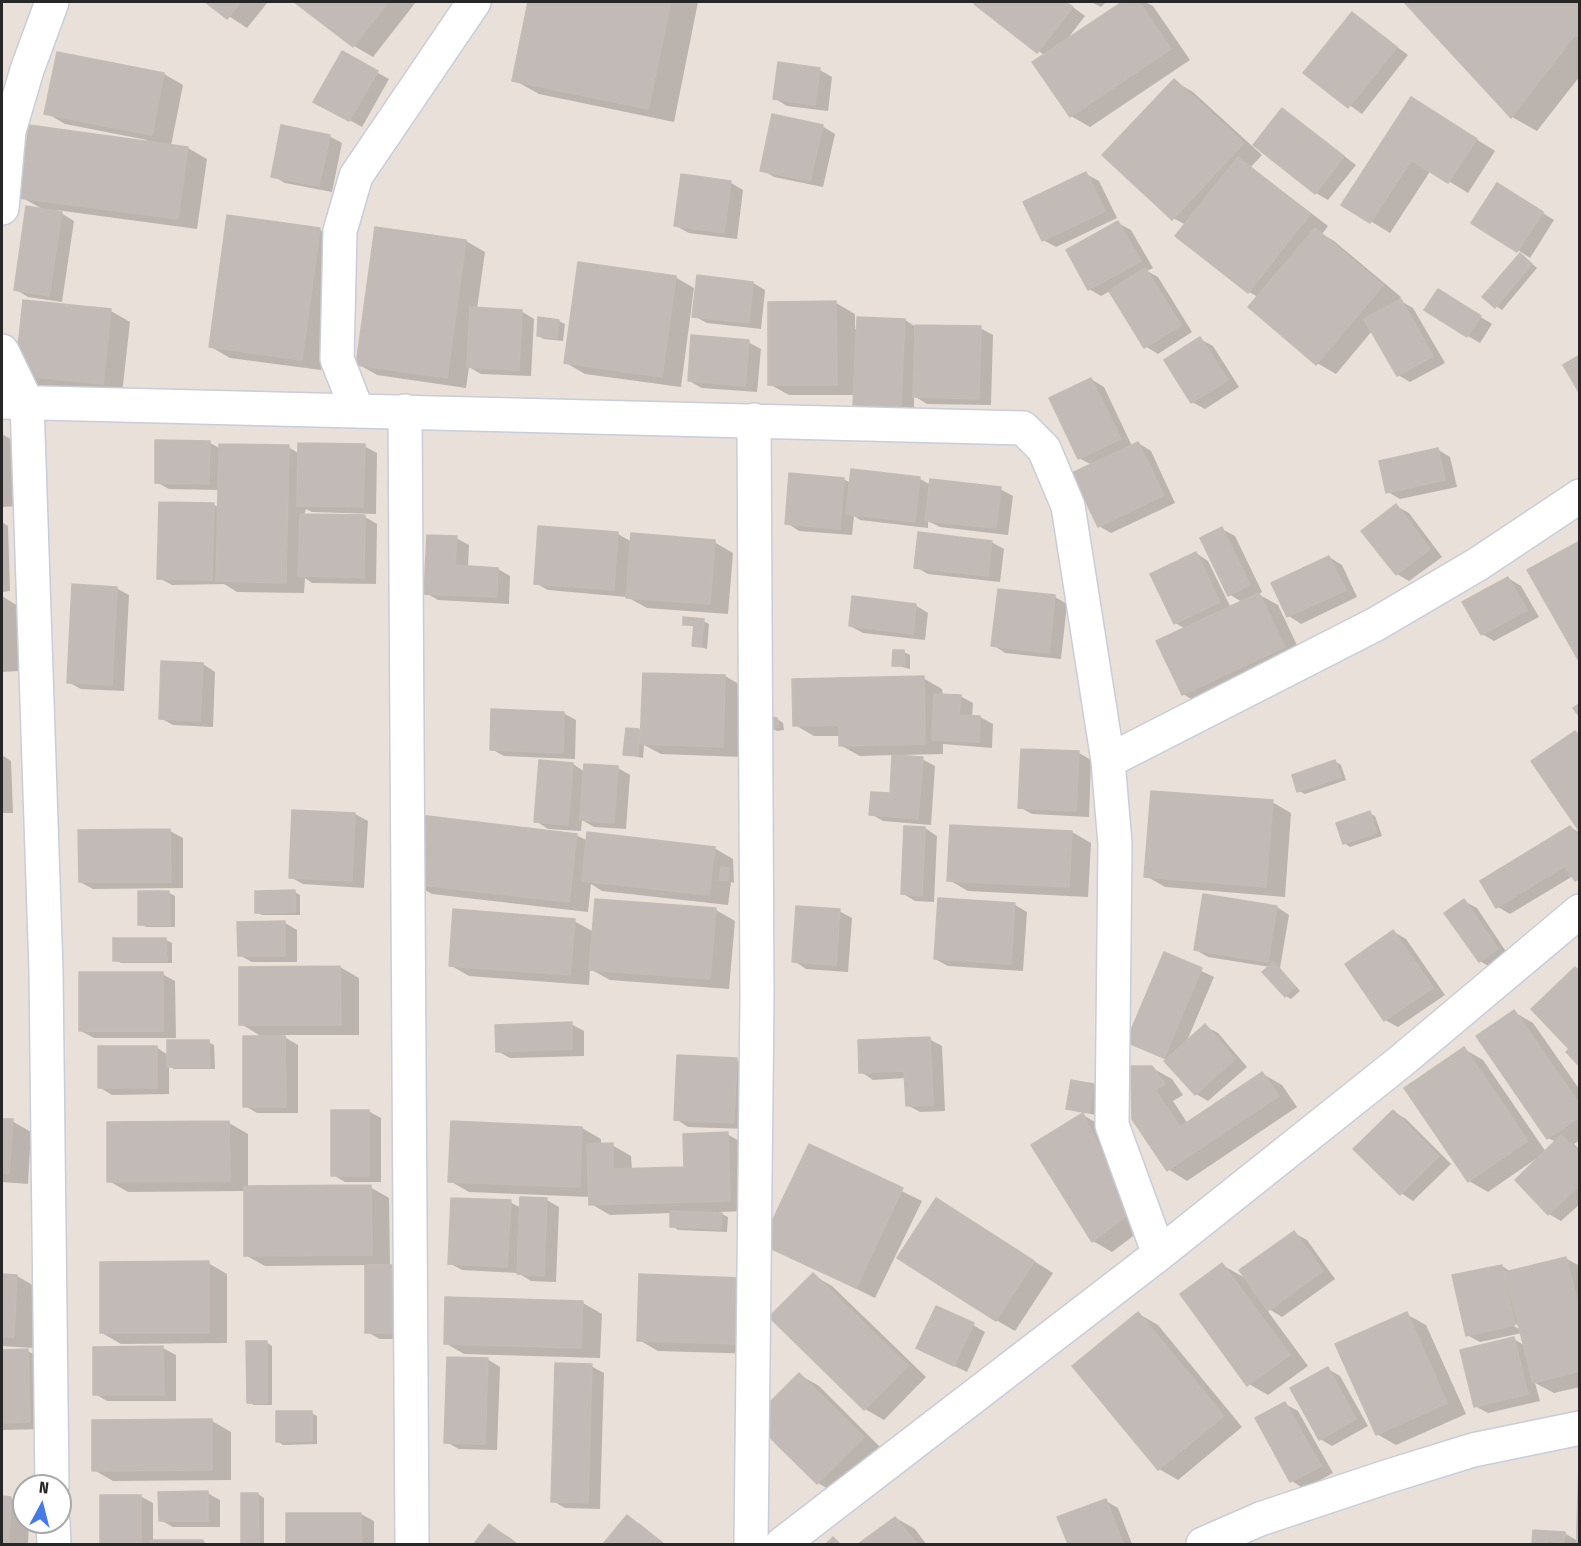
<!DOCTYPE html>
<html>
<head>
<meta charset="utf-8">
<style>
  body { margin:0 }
  #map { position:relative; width:1581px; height:1546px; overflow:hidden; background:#e9e0da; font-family:"Fira Sans Condensed",sans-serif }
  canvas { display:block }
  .frame { position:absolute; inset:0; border:3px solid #272727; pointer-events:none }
  .north { position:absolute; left:12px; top:1474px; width:60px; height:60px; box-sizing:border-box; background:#fff; border:2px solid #a9a9a9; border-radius:50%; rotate:7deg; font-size:16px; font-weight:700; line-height:24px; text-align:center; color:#272727 }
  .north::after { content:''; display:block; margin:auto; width:21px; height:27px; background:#467ae9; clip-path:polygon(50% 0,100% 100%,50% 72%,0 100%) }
</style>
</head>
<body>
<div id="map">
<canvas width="1581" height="1546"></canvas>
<div class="frame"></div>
<div class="north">N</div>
</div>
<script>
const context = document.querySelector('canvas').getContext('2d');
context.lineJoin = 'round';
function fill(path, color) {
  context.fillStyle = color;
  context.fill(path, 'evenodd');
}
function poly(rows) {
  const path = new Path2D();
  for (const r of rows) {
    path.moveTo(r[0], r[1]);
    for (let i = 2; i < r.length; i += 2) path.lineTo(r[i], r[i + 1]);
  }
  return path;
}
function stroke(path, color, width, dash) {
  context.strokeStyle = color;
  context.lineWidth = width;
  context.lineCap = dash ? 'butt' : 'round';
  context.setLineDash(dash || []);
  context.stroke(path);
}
const shadow = poly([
  [207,2,268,2,247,28],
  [297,2,416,2,373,57,354,46],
  [529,2,698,2,674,122,539,94,514,80],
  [978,2,1066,2,1085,16,1065,42,1125,2,1145,2,1153,6,1190,60,1090,127,1071,116,1044,55,976,3],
  [1091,2,1106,2,1101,7],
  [1406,2,1580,2,1580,76,1537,131,1512,117],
  [1353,14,1408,55,1362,114,1305,73],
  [342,53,389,79,362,127,315,101],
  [820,70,832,77,828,111,787,106,774,98],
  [164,74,183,85,171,146,188,148,207,159,197,229,56,210,74,221,62,302,28,297,15,289,44,210,21,197,146,143,147,140,65,124,46,113],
  [1174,81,1193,92,1262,155,1251,167,1328,226,1322,234,1334,241,1401,297,1399,300,1413,308,1445,363,1410,382,1398,375,1372,331,1336,374,1317,363,1258,297,1249,292,1186,225,1173,218],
  [1283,110,1356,165,1328,200,1316,193],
  [1430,110,1495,151,1468,193,1431,170,1390,233,1343,204],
  [822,126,835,134,823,187,774,177,762,170],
  [329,136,342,143,332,192,285,183,273,176],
  [1086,174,1099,181,1117,218,1056,247,1043,240],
  [683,176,731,183,743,190,737,239,689,233,676,226],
  [1510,192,1554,220,1530,258,1518,250],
  [229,217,320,230,339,241,321,370,230,358,211,347],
  [1118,223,1131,230,1153,268,1147,271,1158,277,1192,332,1158,354,1145,346,1110,291,1101,296,1089,289],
  [466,241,485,252,477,309,521,311,534,319,531,376,481,374,469,367,466,388,377,375,358,364],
  [1521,254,1537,268,1502,310,1496,306],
  [675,277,694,288,681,387,585,374,566,363],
  [753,283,765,290,761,329,707,323,694,316],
  [1451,298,1492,324,1480,343,1468,336],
  [769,303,836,303,855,314,855,329,858,329,858,318,905,320,916,327,980,328,993,335,991,405,927,404,914,396,914,413,867,411,854,404,855,395,789,395,769,384],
  [111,311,130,322,122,394,35,385,16,374],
  [559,321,565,324,563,341,544,339,538,336],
  [1200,339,1213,346,1239,387,1205,409,1192,402],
  [748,342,761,349,757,392,702,388,689,381],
  [1091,379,1104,387,1132,446,1138,443,1151,451,1175,503,1111,533,1099,526,1092,465,1079,458],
  [2,434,14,441,19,506,2,507],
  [210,443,221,449,288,447,300,454,364,446,377,453,376,514,312,512,306,509,304,515,365,517,377,524,376,584,312,583,305,578,304,593,237,592,224,584,172,585,159,578,213,504,219,508,220,490,169,489,156,482],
  [1437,449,1450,457,1457,487,1400,499,1388,492],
  [843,479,851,483,920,479,931,485,1000,489,1013,496,1008,535,940,527,928,521,928,528,860,520,854,516,852,535,799,531,787,523],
  [1396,506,1409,513,1442,557,1409,581,1397,574],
  [2,522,8,526,10,591,2,592],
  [1222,529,1235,536,1262,592,1258,594,1278,605,1303,658,1202,705,1183,694,1186,629,1175,623,1196,553,1208,561,1231,608,1242,602,1229,594],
  [618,534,632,542,714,542,733,553,728,614,647,608,627,597,548,590,535,583],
  [456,538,469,545,468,567,498,569,510,576,509,604,438,600,426,593],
  [991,542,1004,549,1000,582,928,574,916,567],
  [1329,557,1342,565,1357,597,1301,624,1289,616,1273,584],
  [1508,578,1521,586,1539,617,1494,641,1482,634],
  [116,588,129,595,124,691,81,689,68,682],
  [2,596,18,606,19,671,2,672],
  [1055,597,1067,604,1061,659,1005,653,993,645],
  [915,605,928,613,925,640,863,633,850,626],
  [703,621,709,624,707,649,693,645,695,627,684,624],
  [904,652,910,655,910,669,894,665],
  [203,664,215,672,213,727,173,725,160,718],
  [725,676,744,687,742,757,661,754,644,745,643,758,625,754,627,730,642,733],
  [923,678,942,689,943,696,960,696,973,703,972,717,980,717,993,724,992,748,943,744,943,754,903,755,903,758,922,759,935,766,931,825,883,821,871,814,891,795,894,755,860,756,840,745,840,736,814,736,795,725],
  [563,713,576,720,575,759,504,756,491,749],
  [777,719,783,723,784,730,777,731,771,728],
  [1079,753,1091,760,1089,817,1032,814,1019,807],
  [2,755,11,761,13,813,2,813],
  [1335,761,1341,765,1346,780,1305,794,1299,791],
  [573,764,585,772,618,768,630,775,626,829,594,827,582,820,581,831,548,829,536,821],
  [1272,802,1291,813,1285,897,1165,887,1146,876],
  [293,811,355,814,368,821,364,888,303,884,290,877],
  [1369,813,1375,816,1382,836,1350,847,1344,843],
  [1570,827,1580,833,1580,882,1573,876,1510,914,1498,907,1482,881],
  [925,828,937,836,934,902,915,901,902,893],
  [170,831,183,838,183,888,93,889,80,882],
  [1072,832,1091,843,1088,897,968,891,949,880],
  [576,835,588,841,714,848,733,859,734,883,731,882,728,905,602,891,591,884,588,912,432,894,413,883],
  [295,892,300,895,300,915,262,915,256,912],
  [169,893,175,896,175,927,146,927,140,924],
  [1464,901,1477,908,1509,956,1492,968,1480,961],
  [1015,905,1027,912,1023,971,948,966,935,959],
  [1277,907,1289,915,1280,968,1300,991,1291,999,1286,996,1270,967,1208,957,1196,950],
  [716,910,735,921,729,989,610,980,590,969,589,985,469,976,450,965,574,921,594,932],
  [839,911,852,918,848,972,806,969,794,961],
  [285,923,297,930,297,962,252,962,239,955],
  [1394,932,1406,939,1445,995,1398,1027,1385,1020],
  [166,940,172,943,172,963,121,963,115,960],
  [1165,954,1214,977,1186,1043,1205,1026,1218,1033,1247,1067,1208,1101,1196,1094,1167,1060,1127,1042],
  [340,967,359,978,359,1035,281,1035,298,1045,298,1113,257,1113,245,1106,264,1038,241,1024],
  [162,974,175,981,176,1038,94,1038,81,1031],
  [1514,1012,1533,1023,1580,1090,1580,1140,1574,1144,1580,1150,1580,1204,1561,1221,1549,1214,1537,1158,1488,1192,1469,1181,1464,1049,1483,1060,1546,1152,1556,1142,1548,1138],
  [571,1024,584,1031,584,1056,510,1058,497,1051],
  [929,1039,942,1046,945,1111,920,1112,907,1105,906,1078,873,1080,861,1072],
  [208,1042,214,1045,215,1069,174,1069,169,1066,169,1094,112,1095,99,1087,156,1047,168,1055],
  [737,1060,749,1067,747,1129,688,1127,676,1119],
  [1152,1068,1172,1079,1183,1095,1173,1101,1188,1124,1263,1074,1282,1085,1297,1107,1187,1181,1168,1169,1133,1119],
  [1093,1085,1099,1088,1095,1115,1068,1108],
  [368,1111,381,1118,381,1182,345,1182,333,1175],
  [1393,1111,1406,1119,1451,1164,1413,1201,1401,1193],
  [1083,1115,1102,1126,1149,1224,1112,1252,1093,1241],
  [2,1120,12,1121,31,1132,28,1184,2,1182],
  [229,1123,248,1134,248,1187,370,1187,389,1198,390,1266,404,1274,404,1339,380,1339,367,1332,366,1265,265,1266,245,1255,245,1191,128,1192,109,1181],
  [582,1128,601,1139,601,1145,612,1145,631,1156,632,1170,685,1169,727,1134,746,1145,749,1211,718,1212,728,1217,727,1232,678,1230,672,1226,672,1213,610,1215,591,1204,591,1197,469,1192,450,1181],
  [809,1146,922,1201,875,1298,763,1243],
  [547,1200,559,1207,556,1282,531,1281,518,1273,462,1270,449,1263,510,1202,521,1208],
  [955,1211,1053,1273,1015,1331,996,1320],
  [1294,1233,1307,1240,1335,1279,1282,1317,1264,1306,1308,1366,1268,1395,1249,1384,1222,1265,1247,1279],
  [1565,1258,1580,1266,1580,1387,1554,1393,1535,1383,1540,1401,1488,1413,1475,1406,1514,1339,1525,1346,1522,1333,1480,1342,1467,1335,1502,1266,1511,1272],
  [1509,1320,1521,1327,1521,1330,1508,1323],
  [208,1263,227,1274,227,1343,121,1344,102,1333],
  [813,1275,832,1286,926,1377,884,1420,865,1409],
  [2,1276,17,1276,36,1287,33,1348,2,1346],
  [641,1276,759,1354,658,1351,639,1340],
  [583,1303,602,1314,600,1358,464,1354,445,1343],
  [1139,1314,1158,1325,1242,1427,1178,1480,1159,1469],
  [1406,1314,1426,1325,1466,1414,1396,1445,1377,1434],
  [973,1325,985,1332,967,1372,931,1355],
  [266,1342,272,1346,272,1405,254,1405,248,1402],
  [163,1348,176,1355,176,1401,107,1401,95,1394],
  [28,1351,40,1358,43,1429,2,1430,2,1352],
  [487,1359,500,1367,497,1450,459,1449,446,1442],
  [591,1366,604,1373,600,1509,565,1508,553,1501],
  [1328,1369,1340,1376,1368,1426,1332,1446,1320,1439],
  [800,1375,819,1386,882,1449,837,1494,818,1483,754,1420],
  [1285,1404,1298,1411,1333,1473,1304,1489,1292,1481,1257,1419],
  [311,1413,317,1416,317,1444,283,1445,277,1441],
  [212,1421,231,1432,231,1480,113,1481,94,1470],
  [207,1493,220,1500,220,1527,173,1527,160,1520],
  [243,1494,258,1494,264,1498,264,1544,243,1544],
  [101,1496,140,1496,153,1503,153,1542,202,1541,208,1544,102,1544],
  [2,1498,11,1498,24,1506,24,1522,29,1522,28,1544,2,1544],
  [1580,1500,1580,1544,1533,1544,1534,1531,1564,1533,1578,1541],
  [1106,1501,1118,1508,1132,1544,1069,1544,1059,1518],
  [287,1514,361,1514,374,1521,374,1544,287,1544],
  [627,1517,640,1524,665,1544,605,1544],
  [896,1518,915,1529,926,1544,860,1544],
  [490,1526,509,1537,518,1544,476,1544]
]);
const building = poly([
  [205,2,241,2,227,19,205,2],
  [294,2,388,2,353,47,294,2],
  [528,2,671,2,648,109,512,81,528,2],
  [976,2,1065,2,1073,7,1037,53,974,4,976,2],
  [1122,2,1139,2,1171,49,1070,117,1032,62,1122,2],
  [1404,2,1580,2,1580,36,1574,36,1511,118,1404,2],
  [1352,12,1397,47,1348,108,1303,73,1352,12],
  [342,51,378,71,349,121,313,102,342,51],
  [57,52,164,73,152,135,44,114,57,52],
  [778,62,820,68,815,105,773,99,778,62],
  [1174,79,1244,143,1172,220,1102,155,1174,79],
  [1411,97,1477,139,1448,183,1411,160,1370,223,1341,205,1411,97],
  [1282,108,1344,156,1315,194,1253,145,1282,108],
  [772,114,823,125,810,181,760,171,772,114],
  [29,125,188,147,178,219,19,198,29,125],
  [281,125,330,135,319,186,271,177,281,125],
  [1238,157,1310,214,1248,293,1175,236,1238,157],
  [1086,172,1105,211,1042,241,1023,202,1086,172],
  [681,174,731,181,724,233,674,226,681,174],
  [1497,183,1543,212,1517,252,1471,223,1497,183],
  [26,206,62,212,49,296,14,290,26,206],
  [227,215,320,228,302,360,209,347,227,215],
  [1118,221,1141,261,1088,290,1066,250,1118,221],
  [375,227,466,240,447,378,356,365,375,227],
  [1315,228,1383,285,1316,365,1248,307,1315,228],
  [1520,253,1532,264,1495,308,1482,297,1520,253],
  [578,262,676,276,662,377,564,363,578,262],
  [1145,268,1181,325,1144,348,1109,291,1145,268],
  [697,275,753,282,749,323,692,317,697,275],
  [1438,289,1481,316,1467,337,1424,310,1438,289],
  [1401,299,1433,356,1397,376,1364,319,1401,299],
  [23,300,111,309,103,384,15,375,23,300],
  [836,301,837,385,768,385,768,302,836,301],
  [470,307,522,310,519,370,467,367,470,307],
  [538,317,559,320,557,338,537,336,538,317],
  [857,317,905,319,901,407,853,405,857,317],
  [915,325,981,326,979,399,913,397,915,325],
  [691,335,749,340,745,386,688,381,691,335],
  [1200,337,1228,380,1191,403,1164,360,1200,337],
  [1580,355,1580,394,1563,365,1580,355],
  [1091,378,1121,439,1078,459,1049,398,1091,378],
  [155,440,210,441,209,484,155,483,155,440],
  [1138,442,1164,495,1098,527,1072,473,1138,442],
  [298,443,365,444,363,507,297,506,298,443],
  [219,444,289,445,286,583,216,581,219,444],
  [1438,448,1445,480,1386,493,1379,461,1438,448],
  [851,469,920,477,915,522,846,514,851,469],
  [789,473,844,478,840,529,785,524,789,473],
  [930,479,1001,487,996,528,925,521,930,479],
  [159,502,214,503,212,580,157,579,159,502],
  [1396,504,1430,549,1396,575,1361,531,1396,504],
  [300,514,365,515,364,578,298,576,300,514],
  [538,526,618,532,614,590,534,584,538,526],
  [1222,527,1250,585,1228,596,1200,538,1222,527],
  [918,532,992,541,988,576,914,568,918,532],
  [631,533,715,540,710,604,626,598,631,533],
  [427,535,457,536,455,565,498,568,497,597,424,594,427,535],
  [1580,541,1580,663,1527,570,1580,541],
  [1196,552,1220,602,1174,624,1150,574,1196,552],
  [1329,556,1346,590,1287,617,1271,583,1329,556],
  [1508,577,1527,610,1481,635,1462,602,1508,577],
  [72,584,117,587,112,685,67,683,72,584],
  [998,589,1055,595,1049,653,991,646,998,589],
  [1259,593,1285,647,1182,695,1156,641,1259,593],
  [852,596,916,604,913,634,849,626,852,596],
  [683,617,704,619,701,647,692,646,694,625,683,625,683,617],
  [893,650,904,650,905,666,892,666,893,650],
  [161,661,203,663,200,721,159,719,161,661],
  [643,673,725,675,723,747,640,744,643,673],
  [924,676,925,744,839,746,839,725,793,726,792,679,924,676],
  [934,694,961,695,959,715,980,716,979,742,932,740,934,694],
  [1580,703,1580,717,1573,708,1580,703],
  [491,709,564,712,563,753,490,750,491,709],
  [771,717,777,718,779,727,769,729,771,717],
  [626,728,639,729,638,756,623,755,626,728],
  [1575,731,1580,737,1580,832,1531,761,1575,731],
  [1021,749,1079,751,1076,811,1018,808,1021,749],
  [892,755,923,757,918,819,869,815,871,792,890,793,892,755],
  [539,760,573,763,568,825,534,822,539,760],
  [1335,760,1341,777,1297,792,1292,775,1335,760],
  [584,764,618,766,614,823,580,820,584,764],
  [1151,791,1273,800,1266,887,1144,877,1151,791],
  [292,810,355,813,352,881,289,878,292,810],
  [1370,811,1377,833,1343,844,1336,823,1370,811],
  [419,815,577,834,569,902,412,884,419,815],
  [950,825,1072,831,1069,887,947,881,950,825],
  [904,826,925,827,922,896,901,894,904,826],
  [1570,826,1580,841,1580,878,1575,881,1565,866,1496,908,1480,881,1570,826],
  [170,829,171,882,79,882,78,830,170,829],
  [587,832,715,847,709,895,582,881,587,832],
  [721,867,729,868,728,880,719,880,721,867],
  [295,890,295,912,255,913,255,891,295,890],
  [138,891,169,891,170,925,138,925,138,891],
  [1203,894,1277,906,1268,962,1194,950,1203,894],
  [938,898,1015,903,1011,964,934,959,938,898],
  [595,899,716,908,710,979,589,970,595,899],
  [1464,899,1498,949,1479,962,1444,913,1464,899],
  [796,906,840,909,836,965,792,962,796,906],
  [453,909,575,919,570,975,449,966,453,909],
  [285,921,285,956,238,956,237,922,285,921],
  [1393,930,1433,988,1384,1021,1345,964,1393,930],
  [113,938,166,938,167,961,113,961,113,938],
  [1164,952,1202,968,1164,1058,1126,1042,1164,952],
  [1273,962,1295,987,1285,997,1262,972,1273,962],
  [340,966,341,1025,239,1025,239,967,340,966],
  [1575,967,1580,971,1580,1067,1566,1052,1569,1049,1531,1009,1575,967],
  [79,972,163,972,163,1031,79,1031,79,972],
  [1514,1010,1580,1105,1580,1117,1547,1139,1476,1036,1514,1010],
  [572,1022,572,1049,496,1052,495,1025,572,1022],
  [1205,1024,1235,1059,1195,1095,1164,1061,1205,1024],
  [243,1036,285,1036,286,1107,243,1107,243,1036],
  [930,1037,933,1105,906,1106,904,1071,859,1073,858,1040,930,1037],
  [167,1040,209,1040,210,1067,167,1067,167,1040],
  [98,1046,157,1046,157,1088,98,1088,98,1046],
  [1464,1047,1528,1141,1468,1182,1404,1088,1464,1047],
  [677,1055,737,1058,734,1123,674,1120,677,1055],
  [1131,1066,1152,1066,1165,1084,1155,1090,1180,1127,1262,1072,1279,1096,1167,1171,1132,1119,1131,1066],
  [1071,1080,1094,1084,1089,1113,1066,1109,1071,1080],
  [331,1110,369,1110,369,1176,331,1176,331,1110],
  [1393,1110,1439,1156,1400,1195,1353,1149,1393,1110],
  [1083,1113,1130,1213,1092,1242,1031,1145,1083,1113],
  [2,1119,13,1119,9,1173,2,1173,2,1119],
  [229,1121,230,1181,107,1182,107,1122,229,1121],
  [451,1121,582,1127,580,1187,448,1182,451,1121],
  [728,1132,730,1201,589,1205,587,1144,613,1143,613,1169,684,1167,683,1134,728,1132],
  [1561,1135,1580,1154,1580,1185,1548,1215,1515,1180,1561,1135],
  [809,1144,903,1188,856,1288,761,1244,809,1144],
  [371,1185,372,1255,244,1256,244,1186,371,1185],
  [520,1197,547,1198,544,1276,517,1274,520,1197],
  [451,1198,511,1200,507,1267,448,1264,451,1198],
  [936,1198,1034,1261,996,1321,897,1258,936,1198],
  [670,1211,722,1213,721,1229,670,1227,670,1211],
  [1294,1231,1323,1271,1268,1311,1239,1270,1294,1231],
  [1566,1257,1580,1312,1580,1371,1533,1383,1505,1272,1566,1257],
  [209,1261,209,1333,100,1333,100,1262,209,1261],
  [1222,1263,1290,1355,1247,1386,1180,1294,1222,1263],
  [365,1265,392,1265,392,1333,365,1333,365,1265],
  [1502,1265,1515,1325,1466,1336,1452,1275,1502,1265],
  [813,1273,908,1366,864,1410,769,1317,813,1273],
  [2,1274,17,1275,14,1337,2,1337,2,1274],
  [639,1274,742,1278,740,1344,637,1341,639,1274],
  [445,1297,583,1301,581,1348,444,1344,445,1297],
  [936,1306,974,1323,954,1366,916,1348,936,1306],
  [1138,1312,1224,1416,1158,1470,1072,1366,1138,1312],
  [1407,1312,1447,1403,1376,1435,1335,1344,1407,1312],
  [1514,1337,1528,1394,1474,1407,1460,1350,1514,1337],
  [246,1341,267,1341,267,1403,247,1403,246,1341],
  [163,1346,164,1395,93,1395,93,1347,163,1346],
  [28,1349,30,1422,2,1423,2,1350,28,1349],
  [447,1357,488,1358,485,1444,444,1443,447,1357],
  [555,1363,592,1364,588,1503,551,1502,555,1363],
  [1328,1367,1356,1419,1319,1440,1290,1388,1328,1367],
  [799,1373,864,1437,817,1484,752,1420,799,1373],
  [1285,1402,1321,1466,1290,1482,1255,1418,1285,1402],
  [276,1411,312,1411,312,1441,276,1442,276,1411],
  [212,1419,212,1470,92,1471,92,1420,212,1419],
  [1579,1463,1580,1544,1577,1544,1577,1526,1579,1463],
  [208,1491,208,1521,159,1521,158,1492,208,1491],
  [241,1493,258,1493,259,1544,241,1544,241,1493],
  [100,1495,141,1495,141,1544,100,1544,100,1495],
  [2,1496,11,1497,9,1544,2,1544,2,1496],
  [1106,1499,1123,1544,1068,1544,1057,1517,1106,1499],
  [286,1513,361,1513,361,1544,286,1544,286,1513],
  [627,1515,663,1544,603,1544,627,1515],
  [895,1517,917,1544,858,1544,895,1517],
  [489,1524,516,1544,474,1544,489,1524],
  [1533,1530,1565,1532,1564,1543,1547,1541,1547,1544,1532,1544,1533,1530],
  [833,1537,840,1544,826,1544,833,1537],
  [150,1540,203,1540,203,1544,150,1544,150,1540]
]);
const street = poly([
  [2,208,9,131,27,70,52,2],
  [2,351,27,403,46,971,52,1486],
  [2,402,1023,428,1044,449,1068,506,1108,761,1115,844,1112,1125,1159,1254],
  [357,410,337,359,340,231,356,176,474,2],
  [405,411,412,1544],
  [1108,761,1376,624,1478,564,1580,496],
  [53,1522,54,1544],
  [751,1544,757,998,754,420],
  [782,1544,1159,1254,1400,1062,1580,911],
  [1203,1544,1260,1519,1386,1477,1473,1450,1580,1428]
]);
fill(shadow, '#0003');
fill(building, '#c1bab6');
stroke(building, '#c3bcb4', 1.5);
stroke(street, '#c8cdd8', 36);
stroke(street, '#fff', 33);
</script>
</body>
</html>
